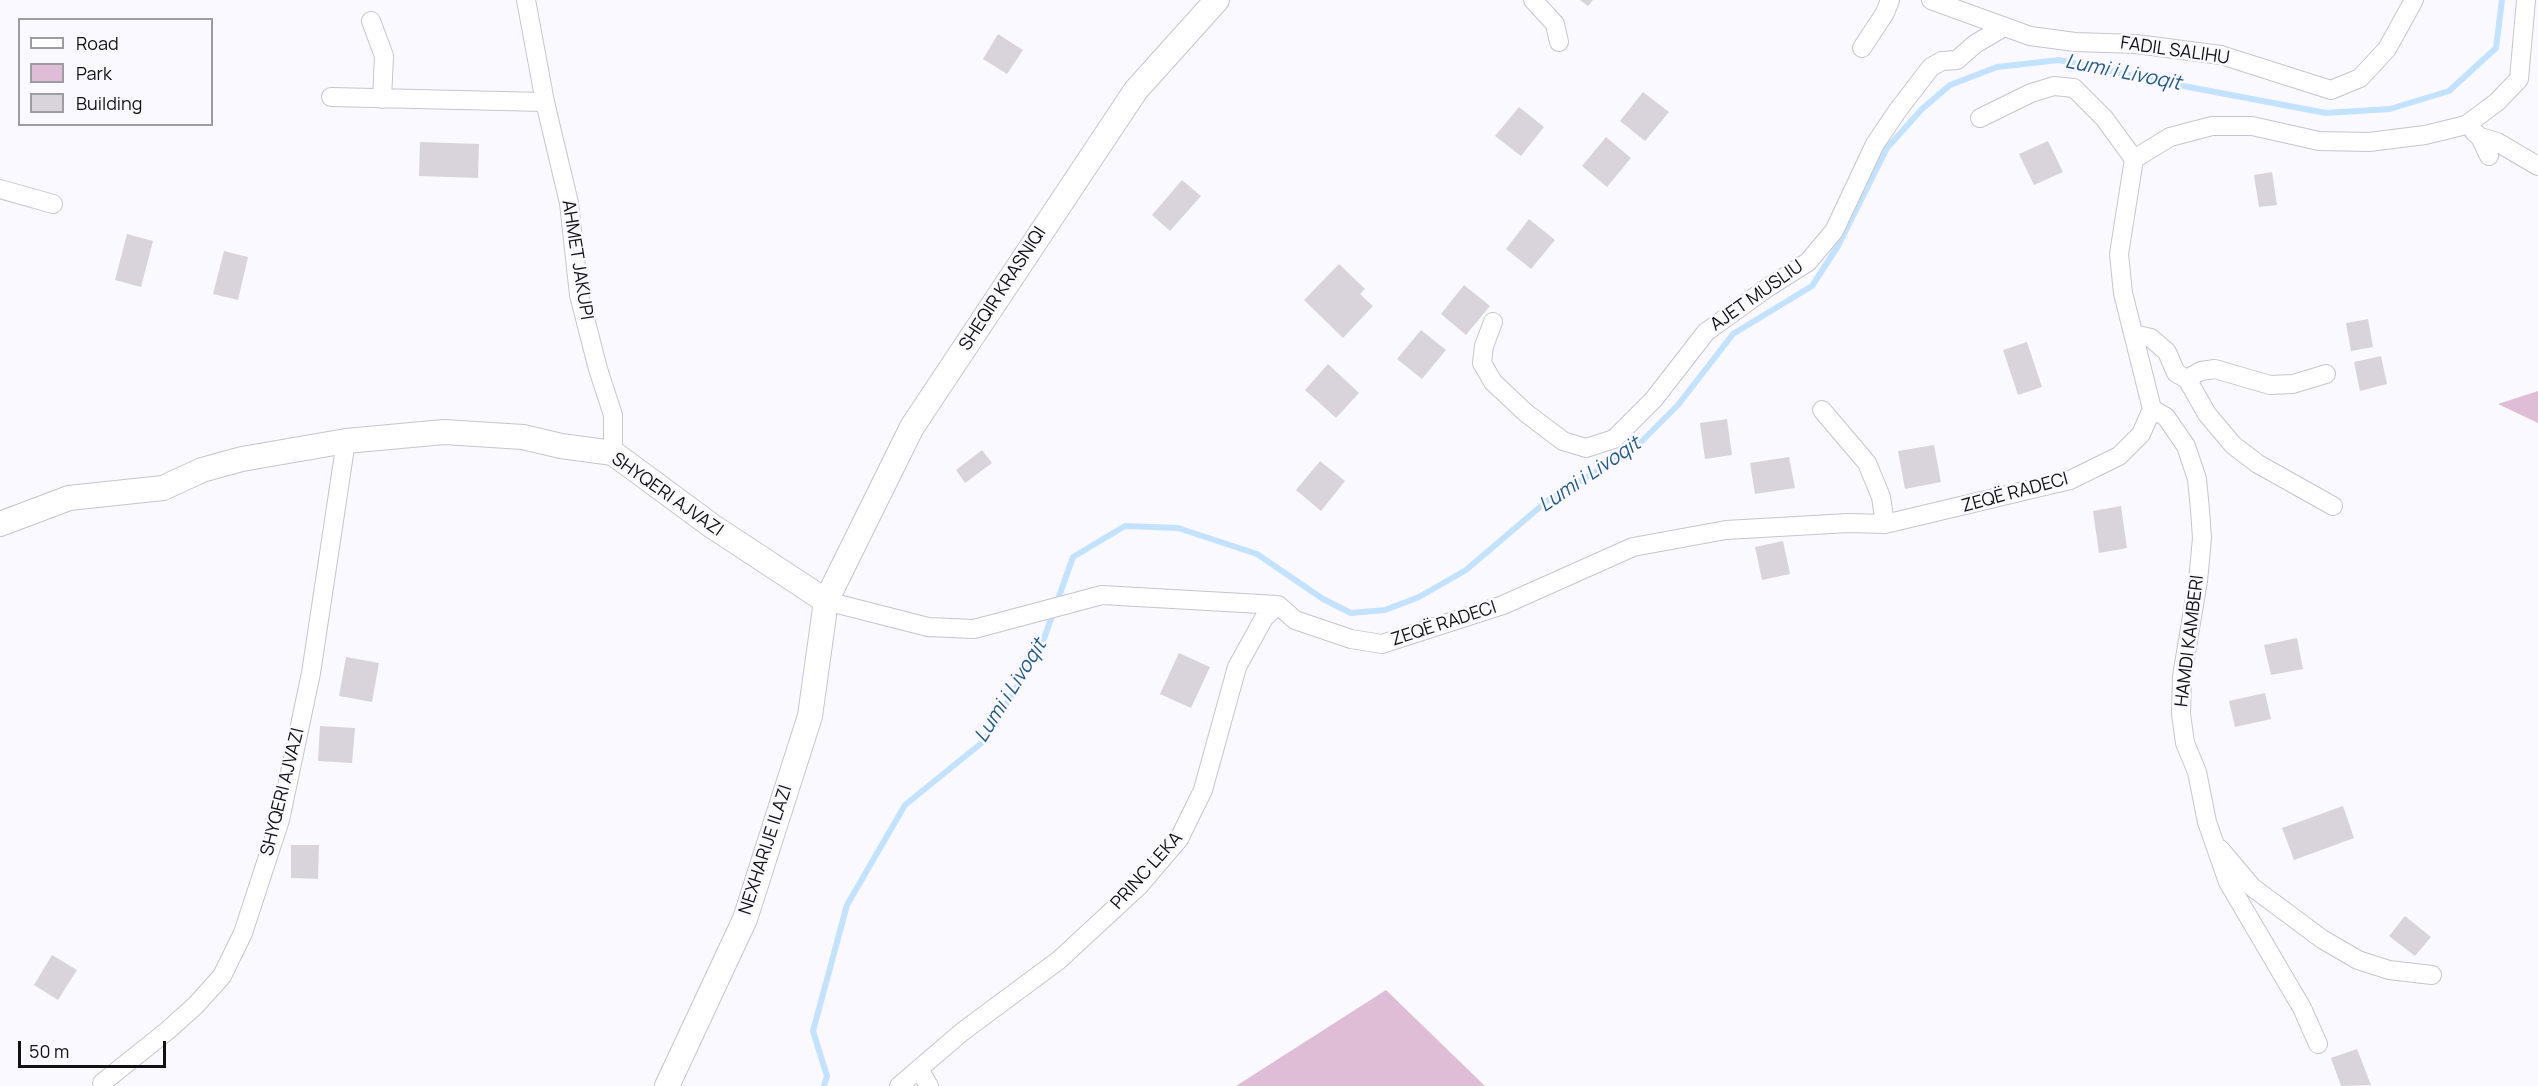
<!DOCTYPE html>
<html>
<head>
<meta charset="utf-8">
<style>
  body { margin:0 }
  #map { position:relative; width:2538px; height:1086px; overflow:hidden; background:#faf9ff; font-family:Manrope,sans-serif }
  canvas { display:block }
  .legend { position:absolute; left:18px; top:18px; width:195px; height:108px; box-sizing:border-box; background:#faf9ff; border:2px solid #9d9ca1; margin:0; padding:8px 10px; list-style:none; font-size:18px; color:#111114 }
  .legend li { display:flex; align-items:center; gap:12px; height:30px }
  .legend b { width:30px; border:2px solid #9d9ca1 }
  .scale { position:absolute; left:18px; top:1041px; width:148px; height:27px; box-sizing:border-box; border:3px solid #111114; border-top:0; padding-left:8px; font-size:18px; line-height:21px; white-space:nowrap; color:#111114; -webkit-text-stroke:4px #faf9ff; paint-order:stroke }
</style>
</head>
<body>
<div id="map">
<canvas width="2538" height="1086"></canvas>
<ul class="legend">
<li><b style="height:8px;background:#fff"></b>Road</li>
<li><b style="height:16px;background:#dfbdd6"></b>Park</li>
<li><b style="height:16px;background:#d9d4dc"></b>Building</li>
</ul>
<div class="scale">50 m</div>
</div>
<script>
const context = document.querySelector('canvas').getContext('2d');
context.lineJoin = 'round';
function fill(path, color) {
  context.fillStyle = color;
  context.fill(path, 'evenodd');
}
function poly(rows) {
  const path = new Path2D();
  for (const r of rows) {
    path.moveTo(r[0], r[1]);
    for (let i = 2; i < r.length; i += 2) path.lineTo(r[i], r[i + 1]);
  }
  return path;
}
function stroke(path, color, width, dash) {
  context.strokeStyle = color;
  context.lineWidth = width;
  context.lineCap = dash ? 'butt' : 'round';
  context.setLineDash(dash || []);
  context.stroke(path);
}
function drawText(font, color, halo, rows, align = 'center') {
  context.font = font + ' Manrope,sans-serif';
  context.lineWidth = 5;
  context.setLineDash([]);
  context.textBaseline = 'middle';
  context.strokeStyle = halo;
  context.fillStyle = color;
  for (const [text, x, y, turn = 0] of rows) {
    context.save();
    context.translate(x, y);
    context.rotate((+turn || 0) * Math.PI / 180);
    context.textAlign = isNaN(turn) ? turn : align;
    if (halo) context.strokeText(text, 0, 0);
    context.fillText(text, 0, 0);
    context.restore();
  }
}
const green = poly([
  [2538,391,2538,423,2498,404],
  [1386,990,1485,1086,1236,1086]
]);
const stream = poly([
  [824,1086,827,1076,813,1031,847,905,905,805,984,741,1041,647,1073,557,1125,526,1178,528,1257,554,1323,599,1351,613,1385,610,1419,597,1466,570,1547,501,1635,448,1678,405,1733,334,1812,286,1838,246,1887,148,1922,109,1950,85,1997,67,2059,60,2157,81,2326,113,2390,109,2449,91,2496,48,2502,0]
]);
const building = poly([
  [1580,0,1593,0,1588,6],
  [998,34,1023,50,1007,74,983,59],
  [1643,92,1669,112,1645,141,1620,121],
  [1519,107,1544,127,1521,156,1495,136],
  [1606,137,1631,158,1607,187,1582,166],
  [2048,141,2063,172,2034,185,2019,154],
  [420,142,479,144,478,178,419,176],
  [2272,172,2277,205,2259,207,2254,175],
  [1182,180,1201,196,1170,231,1152,215],
  [1529,219,1555,240,1531,269,1506,249],
  [127,234,153,241,141,287,115,280],
  [224,251,248,257,238,300,213,294],
  [1339,264,1365,289,1360,294,1373,306,1343,338,1304,300],
  [1464,285,1490,306,1466,335,1441,314],
  [2368,319,2373,347,2351,351,2346,323],
  [1421,330,1446,350,1422,379,1397,359],
  [2027,342,2042,387,2018,395,2003,350],
  [2381,356,2387,384,2360,391,2354,362],
  [1328,364,1359,393,1336,418,1305,390],
  [1727,419,1732,455,1705,459,1700,423],
  [1934,445,1941,482,1905,489,1898,451],
  [982,450,992,463,965,483,956,470],
  [1789,457,1795,488,1755,494,1750,463],
  [1320,461,1345,481,1321,511,1296,490],
  [2121,506,2127,548,2099,553,2093,511],
  [1783,541,1790,574,1762,580,1755,547],
  [2297,638,2303,669,2271,675,2264,645],
  [1179,653,1210,667,1191,708,1160,694],
  [346,657,379,663,372,702,339,696],
  [2265,693,2271,719,2235,727,2229,701],
  [320,726,355,728,352,763,318,761],
  [2343,806,2354,838,2294,860,2282,828],
  [291,845,319,845,318,879,291,878],
  [2405,916,2431,937,2415,956,2389,936],
  [52,955,77,970,58,1000,34,985],
  [2357,1049,2371,1085,2341,1086,2331,1058]
]);
const street = poly([
  [526,0,545,102,569,203,579,295,598,369,613,415,613,453],
  [1533,0,1555,24,1559,42],
  [1931,0,2030,36,2075,42,2136,44,2221,55,2331,90,2360,78,2387,49,2414,0],
  [371,21,384,56,382,99],
  [1862,48,1885,13,1890,0],
  [331,97,545,102],
  [1980,118,2031,93,2054,86,2074,88,2104,118,2134,159],
  [2474,132,2480,137,2489,156],
  [2480,137,2497,142,2538,166],
  [0,189,53,204],
  [1493,322,1484,346,1482,363,1493,382,1526,413,1563,441,1586,448,1614,439,1654,399,1706,332,1767,288,1808,262,1834,231,1875,144,1898,110,1931,67,1942,61,1957,60,1975,44,2004,27],
  [2133,334,2151,338,2167,352,2176,373,2187,379,2207,414,2233,445,2258,464,2333,506],
  [2187,379,2201,371,2215,369,2270,385,2293,384,2326,374],
  [1822,410,1867,463,1881,497,1885,524],
  [826,601,928,627,974,629,1102,595,1278,605,1295,620,1351,639,1382,644,1503,605,1633,547,1726,530,1849,523,1885,524,2070,480,2119,456,2141,434,2152,409],
  [2220,849,2252,887,2322,939,2358,960,2389,970,2432,975],
  [2318,1044,2302,1008,2228,882,2207,822,2197,772,2185,743,2181,714,2182,676,2198,581,2202,538,2200,510,2197,479,2186,446,2166,417,2152,409,2123,293,2119,254,2134,159,2170,137,2212,126,2252,126,2319,141,2369,142,2425,135,2466,125,2497,102,2519,79,2526,0],
  [919,1069,929,1086],
  [102,1083,167,1031,196,1005,222,976,243,933,280,820,311,673,346,441],
  [899,1086,962,1032,1059,960,1139,886,1179,839,1203,790,1237,667,1264,618,1278,605]
]);
const secondary = poly([
  [0,524,69,498,163,488,202,470,242,459,346,441,444,432,523,437,561,446,613,453,712,526,826,601],
  [667,1086,745,919,810,716,826,601,912,427,1136,90,1217,0]
]);
const streetNames = [
  ["FADIL SALIHU",2175,51,8],
  ["AHMET JAKUPI",577,260,81],
  ["SHEQIR KRASNIQI",1003,289,-57],
  ["AJET MUSLIU",1757,296,-35],
  ["ZEQË RADECI",2015,493,-15],
  ["SHYQERI AJVAZI",667,495,35],
  ["ZEQË RADECI",1444,624,-18],
  ["HAMDI KAMBERI",2190,641,-83],
  ["SHYQERI AJVAZI",283,792,-76],
  ["NEXHARIJE ILAZI",766,850,-72],
  ["PRINC LEKA",1147,871,-48]
];
const waterNames = [
  ["Lumi i Livoqit",2123,73,11],
  ["Lumi i Livoqit",1590,475,-34],
  ["Lumi i Livoqit",1011,691,-58]
];
fill(green, '#dfbdd6');
stroke(stream, '#c3e2ff', 6);
fill(building, '#d9d4dc');
stroke(street, '#c5c5ce', 20);
stroke(secondary, '#c5c5ce', 26);
stroke(street, '#fff', 18);
stroke(secondary, '#fff', 24);
drawText('18px', '#111114', '#faf9ff', streetNames);
drawText('italic 20px', '#235b88', '#faf9ff', waterNames);
</script>
</body>
</html>
